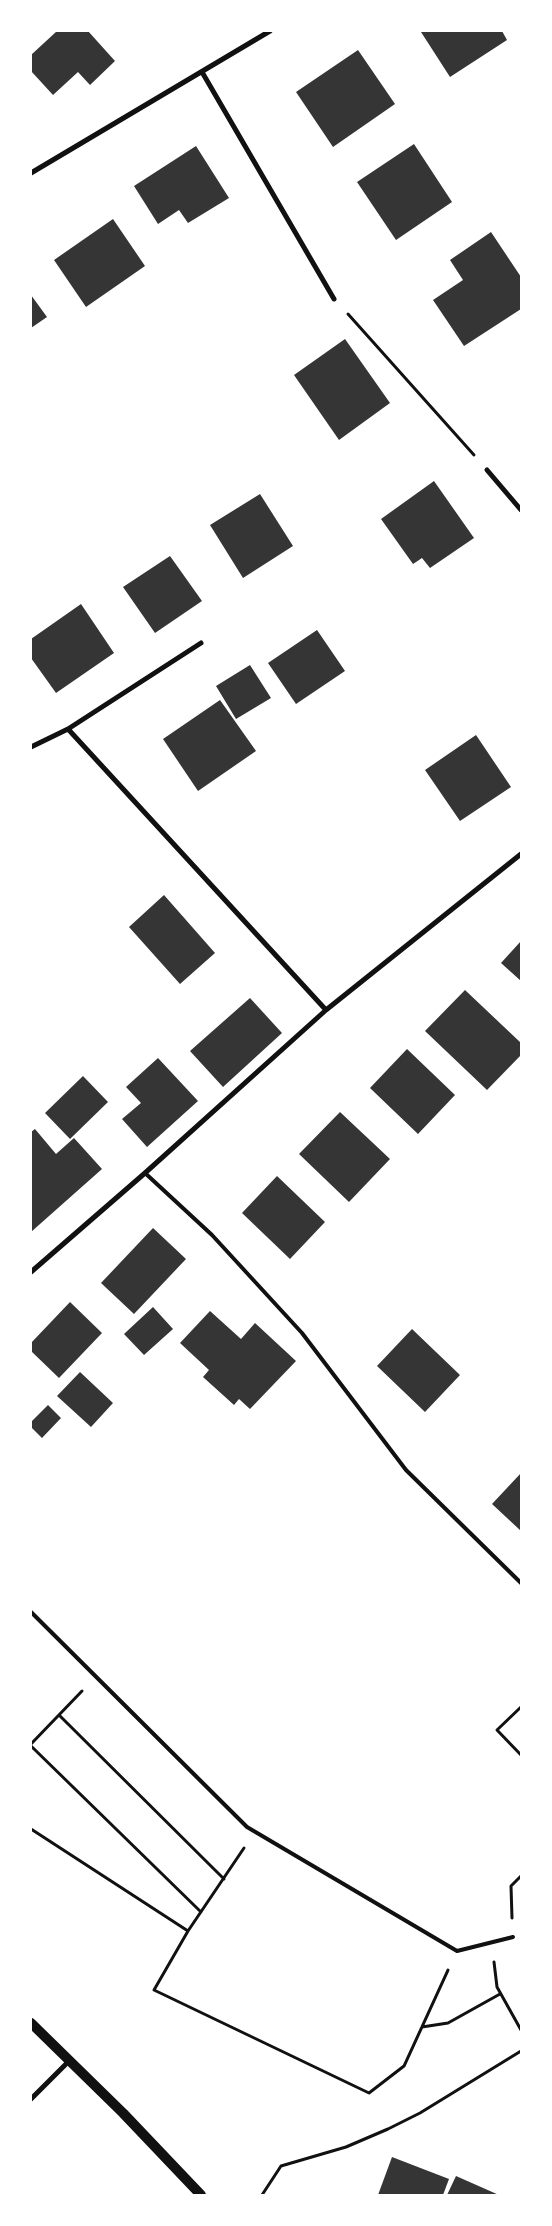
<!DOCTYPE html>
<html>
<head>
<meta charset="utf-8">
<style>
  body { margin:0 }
  #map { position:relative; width:552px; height:2226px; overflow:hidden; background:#fff; font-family:"Golos Text",sans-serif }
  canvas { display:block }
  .frame { position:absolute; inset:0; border:32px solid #fff; pointer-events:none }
</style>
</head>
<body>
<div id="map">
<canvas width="552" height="2226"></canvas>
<div class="frame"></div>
</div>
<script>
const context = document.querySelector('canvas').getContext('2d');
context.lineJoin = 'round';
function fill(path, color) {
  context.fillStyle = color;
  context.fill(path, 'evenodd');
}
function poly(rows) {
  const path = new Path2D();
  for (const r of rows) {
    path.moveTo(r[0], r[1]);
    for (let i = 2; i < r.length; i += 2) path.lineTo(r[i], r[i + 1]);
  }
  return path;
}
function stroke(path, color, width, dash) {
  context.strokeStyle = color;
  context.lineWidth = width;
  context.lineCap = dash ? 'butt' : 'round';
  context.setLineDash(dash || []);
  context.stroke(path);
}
const building = poly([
  [57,31,88,31,115,61,90,85,78,72,53,95,31,71,31,55],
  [423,31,502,31,507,40,450,77,421,32],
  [358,50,395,104,333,147,296,92],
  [414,144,452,202,396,240,357,182],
  [196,146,229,198,188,223,179,210,158,224,134,186],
  [113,219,145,266,86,307,54,260],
  [491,232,521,277,521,309,464,346,433,300,463,280,450,260],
  [31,295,47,317,31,328],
  [345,339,390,403,339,440,294,375],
  [434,481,474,538,430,568,422,558,413,564,381,519],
  [260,494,293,546,243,578,210,525],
  [170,556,202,601,155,633,123,587],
  [81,604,114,653,56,693,31,658,31,639],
  [317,630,345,671,296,704,268,663],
  [250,665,271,698,236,719,216,686],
  [220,700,256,751,198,791,163,739],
  [476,735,511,787,460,821,425,770],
  [164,895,215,953,180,984,129,927],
  [521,941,521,981,501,963],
  [465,990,521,1043,521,1055,487,1090,425,1031],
  [250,998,282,1033,223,1087,190,1051],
  [407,1049,455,1095,418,1134,370,1088],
  [158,1058,198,1101,147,1147,122,1119,141,1103,126,1087],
  [83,1076,108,1102,70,1139,45,1113],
  [340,1112,390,1159,349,1202,299,1154],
  [35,1129,56,1154,74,1138,102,1169,31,1232,31,1132],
  [277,1176,325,1222,290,1259,242,1213],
  [153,1228,186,1259,134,1314,101,1283],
  [70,1302,102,1333,59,1378,31,1351,31,1343],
  [153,1307,173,1329,144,1355,124,1334],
  [210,1311,241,1339,255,1323,296,1361,250,1409,239,1399,234,1405,203,1377,209,1370,180,1343],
  [412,1329,460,1375,425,1412,377,1366],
  [80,1372,113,1403,91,1427,57,1396],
  [48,1405,61,1418,42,1438,31,1427,31,1422],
  [521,1473,521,1531,492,1504],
  [392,2157,449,2179,443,2195,378,2195],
  [456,2176,499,2195,447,2195]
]);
const path = poly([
  [348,314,474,455],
  [521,1707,497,1730,521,1755],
  [59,1715,224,1879],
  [31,1744,82,1691],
  [31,1746,201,1912],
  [31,1829,188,1931,244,1848],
  [512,1918,511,1886,521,1876],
  [188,1931,154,1990,369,2093,404,2066,448,1970],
  [494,1962,497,1987,521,2030],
  [422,2027,448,2023,500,1994],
  [262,2195,281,2166,346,2147,388,2129,420,2113,521,2051]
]);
const service = poly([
  [145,1173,212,1235,302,1333,406,1470,521,1583],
  [31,1612,247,1827,457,1951,513,1937]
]);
const minor = poly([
  [202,72,334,299],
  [31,173,270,31],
  [487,470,521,510],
  [68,729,201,643],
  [31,747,68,729,326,1010],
  [31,1272,145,1173,326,1010,521,854],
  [31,2099,69,2061]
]);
const secondary = poly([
  [31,2023,123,2113,201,2195]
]);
fill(building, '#353535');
stroke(path, '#111', 3);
stroke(service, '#111', 4);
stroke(minor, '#111', 5);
stroke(secondary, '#111', 10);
</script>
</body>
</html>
